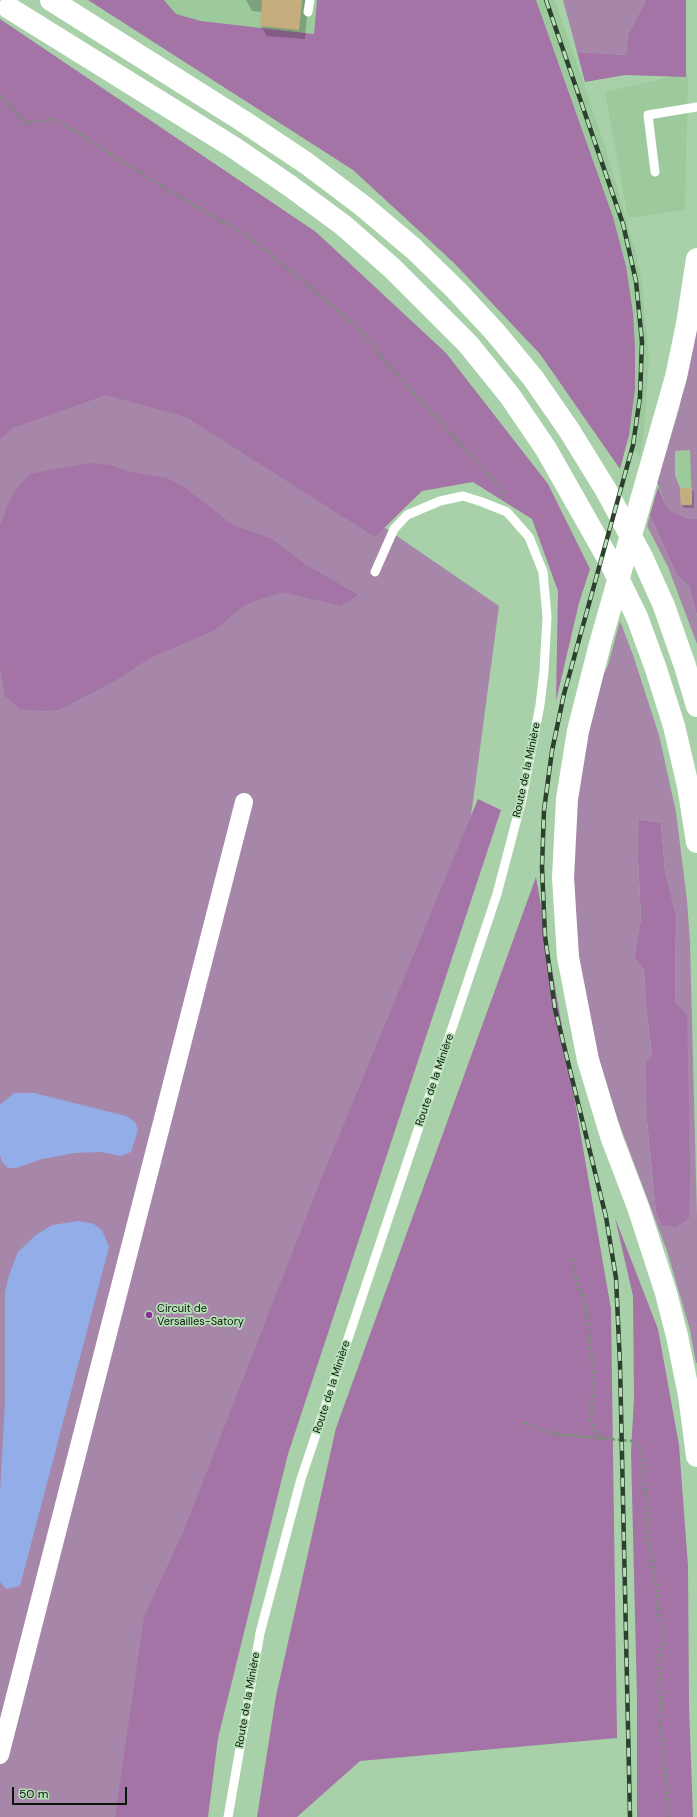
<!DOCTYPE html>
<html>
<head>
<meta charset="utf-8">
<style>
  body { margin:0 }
  #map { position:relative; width:697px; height:1817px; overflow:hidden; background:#a9d1a9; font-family:"DM Sans",sans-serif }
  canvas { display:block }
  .scale { position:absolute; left:12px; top:1787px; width:115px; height:18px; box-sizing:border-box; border:2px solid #09180a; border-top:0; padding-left:5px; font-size:12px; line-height:14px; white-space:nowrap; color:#09180a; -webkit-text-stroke:3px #b6dfb6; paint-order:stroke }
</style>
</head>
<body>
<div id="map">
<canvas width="697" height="1817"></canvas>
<div class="scale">50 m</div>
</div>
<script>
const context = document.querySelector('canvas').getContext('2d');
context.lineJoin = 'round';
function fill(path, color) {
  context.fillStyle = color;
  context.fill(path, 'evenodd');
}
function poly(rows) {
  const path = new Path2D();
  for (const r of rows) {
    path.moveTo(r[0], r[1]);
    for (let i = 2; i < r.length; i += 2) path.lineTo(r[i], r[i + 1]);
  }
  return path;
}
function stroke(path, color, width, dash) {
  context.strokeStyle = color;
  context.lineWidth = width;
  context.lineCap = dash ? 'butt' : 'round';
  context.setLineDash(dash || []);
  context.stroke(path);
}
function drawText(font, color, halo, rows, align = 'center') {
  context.font = font + ' "DM Sans",sans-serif';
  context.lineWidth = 3.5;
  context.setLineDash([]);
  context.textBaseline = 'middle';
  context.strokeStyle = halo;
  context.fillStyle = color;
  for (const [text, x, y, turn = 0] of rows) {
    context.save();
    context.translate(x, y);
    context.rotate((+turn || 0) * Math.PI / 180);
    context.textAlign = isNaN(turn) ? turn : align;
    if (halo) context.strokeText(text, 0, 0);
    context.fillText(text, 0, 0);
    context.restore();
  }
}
const built = poly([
  [164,0,317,0,314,34,201,21,176,14],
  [536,0,555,0,605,146,636,253,642,284,649,359,644,429,640,457,628,441,635,389,635,347,633,313,626,266,613,217],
  [688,73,685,210,628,218,605,92],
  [691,450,692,505,681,505,680,488,675,475,674,451]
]);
const green = poly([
  [563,0,644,0,645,2,628,35,626,55,577,52],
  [0,264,499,606,459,906,139,1817,0,1817],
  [697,320,697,519,689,519,671,511,665,504,657,482,679,409],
  [690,450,692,505,681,505,680,488,675,475,675,451],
  [650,515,676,574,689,586,697,616,697,644,668,567,647,526],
  [620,621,633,655,659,735,676,812,687,900,690,943,697,1216,697,1363,696,1363,690,1330,667,1251,604,1083,579,961,571,853,580,763,598,686,608,665],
  [640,819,661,823,665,871,676,915,675,1003,661,1225,656,1213,647,1121,652,1056,646,1004,644,970,636,957,641,918,638,861]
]);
const forest = poly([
  [88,0,164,0,176,14,201,21,314,34,317,0,536,0,613,217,626,266,633,313,635,347,635,389,629,435,620,469,540,354,454,263,353,170],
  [644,0,686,0,686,77,625,75,585,82,577,52,626,55,628,35,645,2],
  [0,19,316,232,446,353,548,484,590,569,579,603,556,701,558,591,532,519,473,482,422,491,375,537,186,417,106,395,13,428,0,439],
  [88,463,110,465,128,471,167,478,184,487,233,525,272,539,305,564,358,595,341,606,283,592,264,598,245,605,213,631,150,658,115,681,59,710,40,711,20,709,5,696,0,667,0,527,7,506,16,489,30,474],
  [658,487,665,504,671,511,689,519,697,519,697,616,689,586,676,574,650,515],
  [478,799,501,810,288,1454,218,1738,208,1817,115,1817,144,1617,184,1530,320,1182],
  [639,819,661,823,665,871,676,915,675,1003,687,1014,690,1169,689,1218,676,1227,661,1225,656,1213,647,1121,646,1063,652,1056,646,1004,644,970,635,957,641,918,638,861],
  [536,877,611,1309,617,1738,360,1761,297,1817,257,1817,276,1696,336,1428],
  [615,1218,658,1329,679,1445,688,1566,689,1706,693,1817,637,1817,637,1699,631,1451,634,1399,633,1296]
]);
const water = poly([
  [14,1093,34,1093,126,1116,135,1122,138,1130,131,1152,121,1156,101,1152,75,1153,42,1159,16,1168,8,1168,2,1162,0,1155,0,1105],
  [79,1221,94,1224,102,1230,109,1247,20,1586,6,1589,0,1582,0,1493,5,1402,5,1292,9,1275,18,1252,36,1235,52,1225]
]);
const shadow = poly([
  [246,0,308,0,305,39,267,36,261,26,262,12,252,11],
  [691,489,694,492,694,508,684,508,682,505]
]);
const building = poly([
  [262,0,302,0,299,30,260,26],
  [680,488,692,488,692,505,681,505]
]);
const path = poly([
  [0,95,25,123,55,119,183,199,252,239,358,327,384,360,500,487,503,498],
  [571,1259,578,1286,584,1298,587,1315,593,1372,591,1423,597,1434,604,1438],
  [524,1423,554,1434,633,1441,639,1446,642,1453,648,1513,647,1534,657,1591,658,1611,662,1625,663,1640,659,1658,662,1706,660,1723,667,1791,668,1817]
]);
const lane = poly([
  [308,12,310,0],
  [655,172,648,115,697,107],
  [228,1817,260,1633,301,1479,497,894,522,799,540,705,544,671,547,617,543,572,529,537,507,512,482,502,463,496,440,501,407,515,394,529,375,572]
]);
const street = poly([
  [0,1755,244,802]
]);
const highway = poly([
  [51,0,243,121,306,163,363,206,414,249,456,290,495,332,533,378,569,430,606,490,642,557,664,606,685,666,697,706],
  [9,8,233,147,290,186,343,225,392,268,468,344,510,396,546,449,610,562,637,617,656,669,674,726,688,786,697,842],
  [697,259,687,324,676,377,600,644,578,731,567,799,563,878,568,957,588,1060,611,1136,638,1207,666,1293,677,1336,689,1395,697,1456]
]);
const rail = poly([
  [546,0,623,224,636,281,642,342,640,397,633,445,564,694,552,751,544,810,542,867,545,936,555,1009,606,1217,616,1278,620,1364,630,1817]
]);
const markers = [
  [149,1315,4,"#902f98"]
];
const streetNames = [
  ["Route de la Minière",527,770,-78],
  ["Route de la Minière",435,1080,-71],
  ["Route de la Minière",332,1387,-72],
  ["Route de la Minière",248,1700,-80]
];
const poiNames = [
  ["Circuit de",157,1309],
  ["Versailles-Satory",157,1322]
];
fill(built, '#9cca9c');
fill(green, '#a787a9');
fill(forest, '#a374a5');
fill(water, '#92ade7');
fill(shadow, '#0003');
fill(building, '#c5ad7d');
stroke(path, '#739373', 2.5, [3, 3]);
stroke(lane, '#fff', 9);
stroke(street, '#fff', 18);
stroke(highway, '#fff', 22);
stroke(rail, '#2c412d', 4.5);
stroke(rail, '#b6dfb6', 3, [9]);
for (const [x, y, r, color] of markers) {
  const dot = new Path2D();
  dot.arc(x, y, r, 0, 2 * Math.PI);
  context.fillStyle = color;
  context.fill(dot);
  stroke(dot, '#b6dfb6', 1.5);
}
drawText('11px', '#09180a', '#b6dfb6', streetNames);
drawText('11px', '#09180a', '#b6dfb6', poiNames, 'left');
</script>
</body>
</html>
